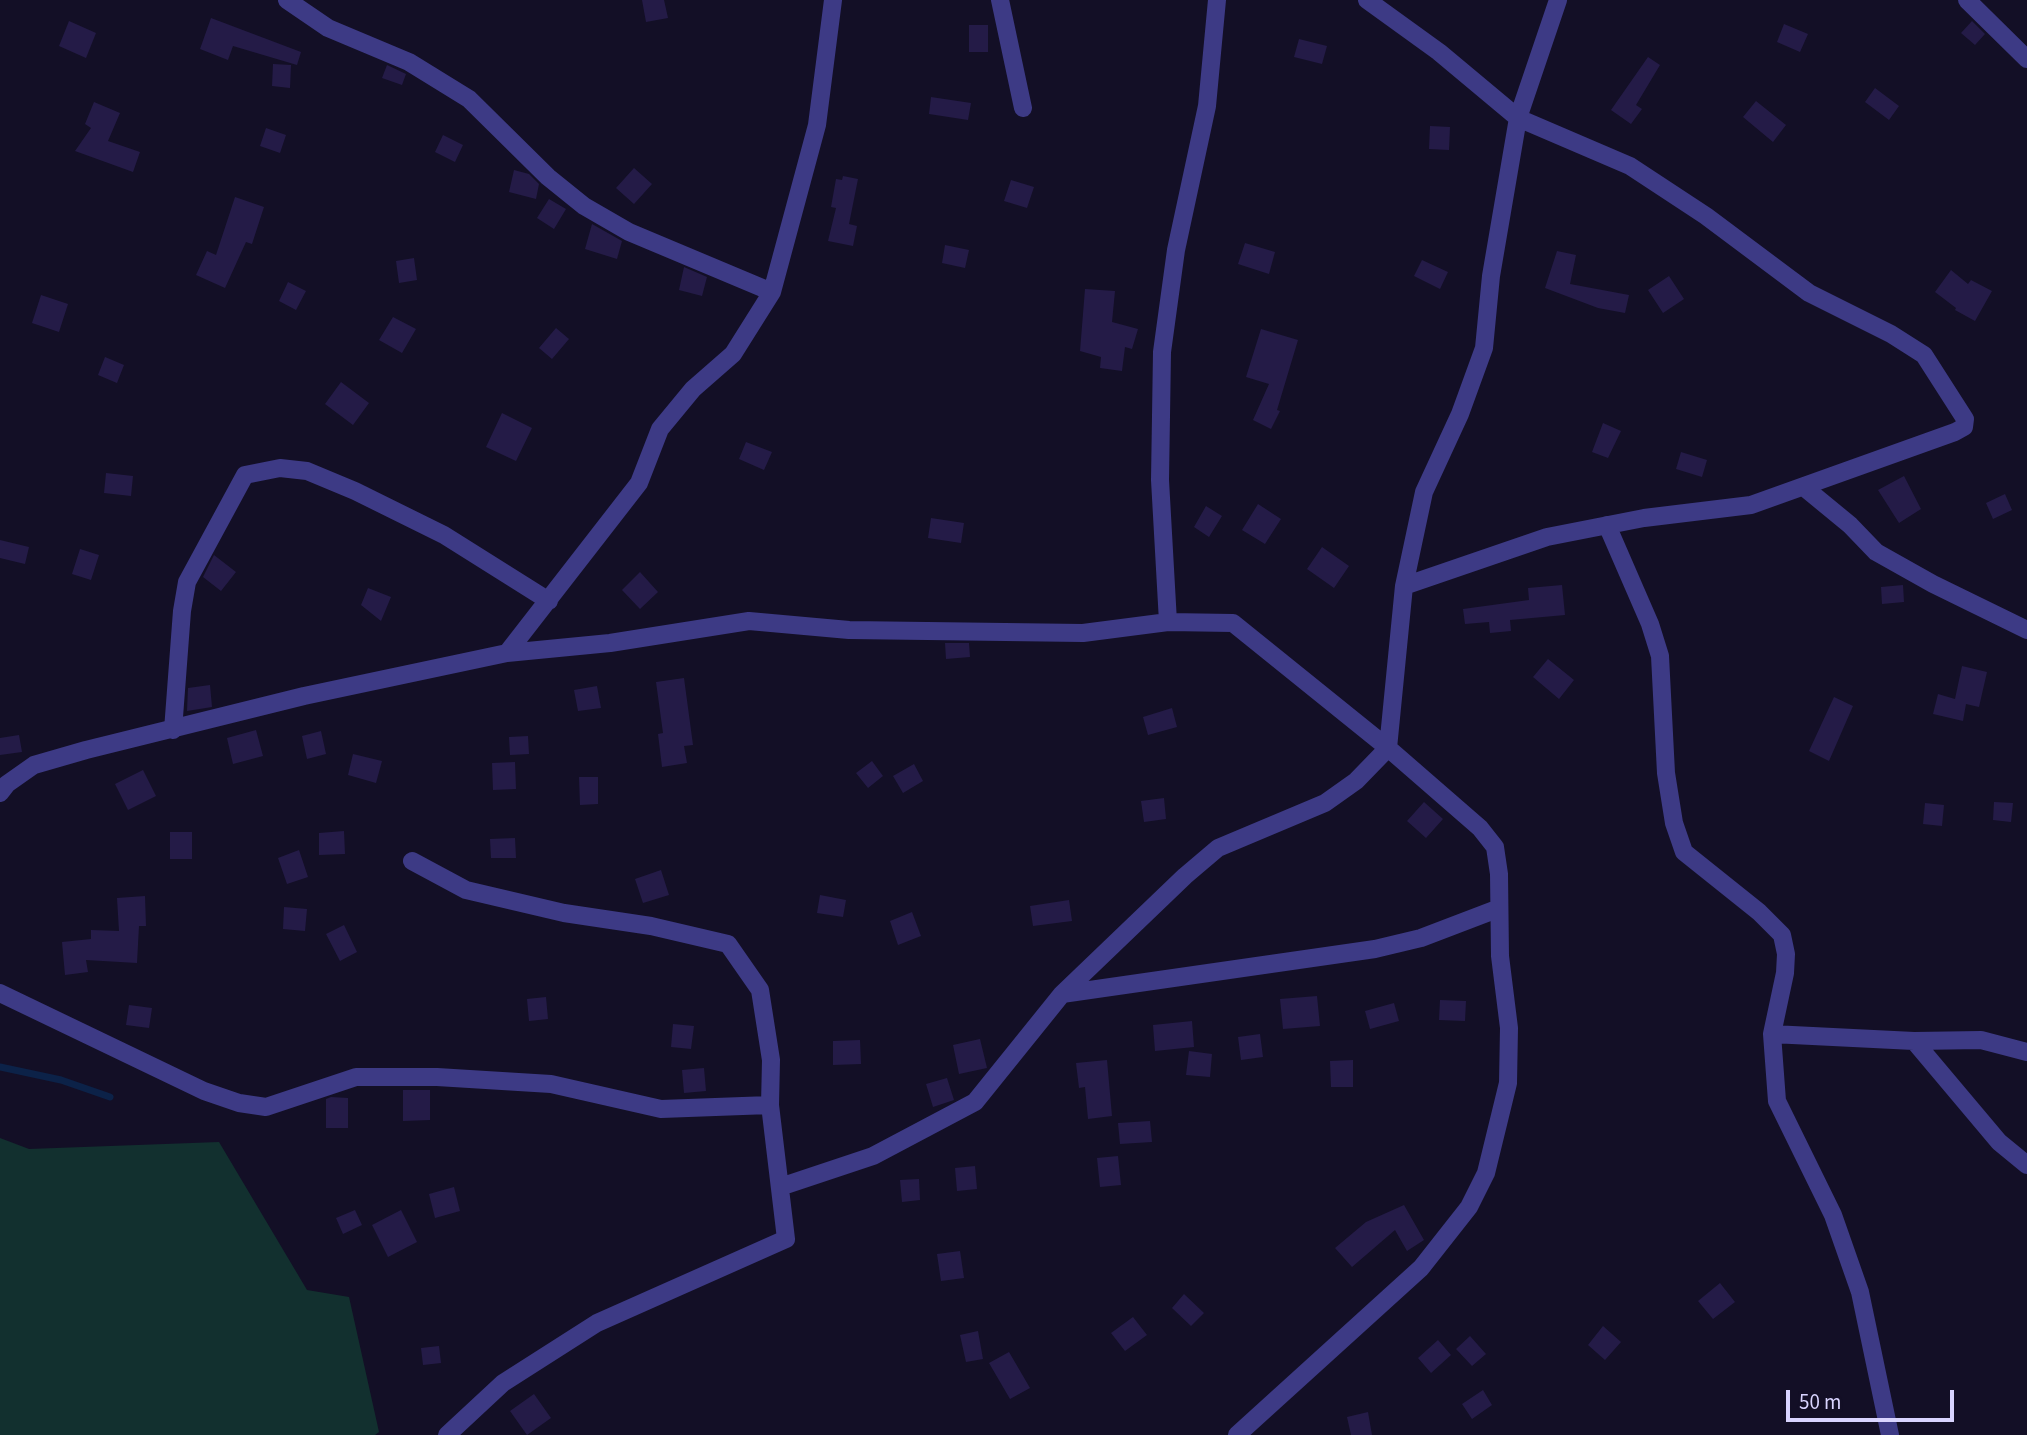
<!DOCTYPE html>
<html>
<head>
<meta charset="utf-8">
<style>
  body { margin:0 }
  #map { position:relative; width:2027px; height:1435px; overflow:hidden; background:#130f26; font-family:"Source Sans 3",sans-serif }
  canvas { display:block }
  .scale { position:absolute; left:1786px; top:1390px; width:168px; height:32px; box-sizing:border-box; border:4px solid #d9d4ff; border-top:0; padding-left:9px; font-size:21px; line-height:24px; white-space:nowrap; color:#d9d4ff; -webkit-text-stroke:5px #130f26; paint-order:stroke }
</style>
</head>
<body>
<div id="map">
<canvas width="2027" height="1435"></canvas>
<div class="scale">50 m</div>
</div>
<script>
const context = document.querySelector('canvas').getContext('2d');
context.lineJoin = 'round';
function fill(path, color) {
  context.fillStyle = color;
  context.fill(path, 'evenodd');
}
function poly(rows) {
  const path = new Path2D();
  for (const r of rows) {
    path.moveTo(r[0], r[1]);
    for (let i = 2; i < r.length; i += 2) path.lineTo(r[i], r[i + 1]);
  }
  return path;
}
function stroke(path, color, width, dash) {
  context.strokeStyle = color;
  context.lineWidth = width;
  context.lineCap = dash ? 'butt' : 'round';
  context.setLineDash(dash || []);
  context.stroke(path);
}
const green = poly([
  [0,1138,29,1149,219,1142,307,1290,349,1297,379,1432,375,1435,0,1435]
]);
const stream = poly([
  [0,1067,61,1080,110,1097]
]);
const building = poly([
  [642,0,664,0,668,18,646,22],
  [211,18,301,52,297,65,233,46,228,60,200,49],
  [69,21,96,33,86,58,59,46],
  [1972,21,1985,34,1975,45,1961,33],
  [1784,24,1808,34,1800,52,1777,42],
  [969,25,988,25,988,52,969,52],
  [1299,39,1327,46,1322,64,1294,57],
  [1648,57,1660,65,1636,105,1642,109,1631,124,1611,110],
  [273,64,291,65,290,88,272,86],
  [387,65,406,74,402,85,382,78],
  [1875,88,1899,106,1889,120,1865,102],
  [931,97,971,103,968,120,929,114],
  [1756,101,1786,125,1773,142,1743,117],
  [94,102,120,113,108,141,140,152,133,172,75,151,91,128,85,124],
  [1430,126,1450,127,1449,150,1429,149],
  [266,128,286,135,280,153,260,146],
  [443,135,463,145,455,162,435,152],
  [634,168,652,184,634,204,616,188],
  [514,170,529,174,539,184,536,199,509,192],
  [843,176,858,179,849,224,857,226,853,246,828,241,836,208,831,207,836,179,842,180],
  [1011,180,1034,187,1027,208,1004,201],
  [235,197,264,207,252,244,246,242,225,288,196,275,207,251,216,255],
  [549,199,566,209,554,229,537,218],
  [592,224,622,241,617,259,585,249],
  [1245,243,1275,252,1269,274,1238,264],
  [945,245,969,250,965,268,942,263],
  [1557,251,1576,255,1570,284,1629,295,1625,313,1598,308,1545,288],
  [414,258,417,280,399,283,396,261],
  [1422,260,1448,272,1440,289,1414,276],
  [684,267,707,277,702,296,679,290],
  [1951,270,1968,284,1971,280,1992,291,1975,321,1955,310,1956,308,1935,292],
  [1669,276,1684,299,1663,313,1648,290],
  [288,282,306,291,296,310,279,301],
  [1085,289,1115,291,1112,322,1138,329,1132,349,1125,347,1122,371,1100,368,1101,357,1080,351],
  [41,295,68,304,59,332,32,323],
  [393,317,416,329,402,353,379,340],
  [556,328,569,339,552,359,539,348],
  [1261,329,1298,340,1277,410,1280,411,1271,429,1253,420,1269,384,1246,377],
  [105,357,124,365,117,383,98,375],
  [341,382,369,403,353,425,325,404],
  [502,413,532,428,516,461,486,447],
  [1603,423,1621,431,1608,458,1592,452],
  [746,442,772,452,764,470,739,459],
  [1681,452,1707,460,1702,477,1676,469],
  [106,473,133,476,131,496,104,493],
  [1904,476,1921,509,1899,523,1878,490],
  [2005,494,2012,510,1993,519,1986,503],
  [1258,504,1281,519,1265,544,1242,530],
  [1206,506,1222,516,1209,537,1194,527],
  [931,518,964,523,961,543,928,538],
  [0,540,29,547,25,564,0,558],
  [1322,547,1349,566,1334,588,1307,569],
  [80,549,99,555,91,580,72,574],
  [214,555,236,572,221,591,203,577],
  [640,572,658,592,640,609,622,590],
  [1562,585,1565,615,1510,620,1511,631,1490,633,1489,622,1465,624,1463,609,1529,600,1528,588],
  [1903,585,1904,602,1882,604,1881,587],
  [368,588,391,597,381,621,361,605],
  [945,643,969,643,970,657,946,659],
  [1548,659,1574,680,1559,699,1533,677],
  [1962,666,1987,672,1979,707,1966,704,1963,721,1933,714,1938,694,1955,699],
  [684,678,693,745,684,746,687,763,662,767,658,734,663,733,656,682],
  [210,685,212,707,187,711,188,688],
  [597,686,601,708,578,711,574,690],
  [1834,697,1853,706,1829,761,1809,751],
  [1172,708,1177,727,1148,735,1143,717],
  [256,730,263,756,233,764,227,738],
  [321,731,326,754,307,759,302,736],
  [19,735,22,752,0,755,0,738],
  [528,736,529,754,510,755,509,737],
  [353,754,382,761,376,783,348,775],
  [872,761,883,776,868,788,856,773],
  [515,762,516,789,493,790,492,763],
  [914,764,923,781,903,793,893,776],
  [143,770,156,796,128,810,115,784],
  [579,777,598,777,598,804,580,805],
  [1164,798,1166,819,1144,822,1141,801],
  [1424,802,1443,819,1426,838,1407,821],
  [1994,802,2013,803,2011,822,1993,820],
  [1925,803,1944,805,1942,826,1923,824],
  [344,831,345,854,319,855,319,833],
  [170,832,192,832,192,859,170,859],
  [515,838,516,858,491,858,490,839],
  [299,850,308,877,287,884,278,858],
  [661,870,669,895,643,903,635,879],
  [820,895,846,900,843,917,817,913],
  [145,896,146,926,139,926,137,963,86,960,88,972,65,975,62,942,91,939,91,930,119,931,117,898],
  [1069,900,1072,921,1033,926,1030,906],
  [284,907,307,909,305,931,283,929],
  [912,912,921,936,898,945,890,921],
  [344,925,357,952,340,961,326,934],
  [1317,996,1320,1026,1283,1029,1280,999],
  [546,997,548,1019,529,1021,527,999],
  [1440,1000,1466,1001,1465,1021,1439,1020],
  [1394,1003,1399,1021,1370,1029,1365,1011],
  [129,1005,152,1008,149,1028,126,1025],
  [1192,1021,1194,1047,1155,1051,1153,1025],
  [673,1024,694,1026,691,1049,671,1047],
  [1260,1034,1263,1057,1241,1060,1238,1037],
  [980,1039,987,1068,959,1074,953,1045],
  [860,1040,861,1064,833,1065,833,1041],
  [1189,1051,1212,1054,1210,1077,1186,1075],
  [1107,1060,1112,1116,1088,1119,1085,1087,1079,1088,1076,1063],
  [1353,1060,1353,1087,1331,1087,1330,1061],
  [704,1068,706,1091,684,1093,682,1070],
  [947,1078,954,1100,933,1107,926,1084],
  [403,1090,430,1090,430,1120,403,1121],
  [331,1097,348,1098,348,1128,326,1128,326,1099],
  [1150,1121,1152,1142,1120,1144,1118,1123],
  [1118,1156,1121,1185,1100,1187,1097,1158],
  [975,1166,977,1189,957,1191,955,1168],
  [919,1179,920,1200,902,1202,900,1180],
  [454,1187,460,1211,435,1218,429,1194],
  [1404,1205,1424,1240,1407,1251,1395,1230,1352,1267,1335,1248,1366,1222],
  [355,1210,362,1225,343,1234,336,1218],
  [401,1210,417,1242,388,1257,372,1225],
  [960,1251,964,1278,941,1281,937,1254],
  [1720,1283,1735,1302,1713,1319,1698,1301],
  [1184,1294,1204,1313,1191,1326,1172,1308],
  [1133,1317,1147,1335,1125,1351,1111,1333],
  [1603,1326,1621,1342,1605,1360,1588,1345],
  [978,1331,983,1359,966,1362,960,1335],
  [1470,1336,1486,1354,1472,1366,1456,1349],
  [1438,1340,1451,1355,1431,1373,1418,1358],
  [439,1346,441,1363,423,1365,421,1348],
  [1009,1352,1030,1388,1010,1399,989,1363],
  [1483,1390,1492,1405,1472,1419,1462,1404],
  [534,1394,551,1418,527,1435,510,1411],
  [1368,1412,1372,1435,1351,1435,1347,1417]
]);
const minor = poly([
  [287,0,328,28,409,62,469,99,548,177,584,206,629,232,772,292],
  [1000,0,1023,108],
  [1367,0,1439,52,1518,118,1630,166,1706,216,1809,293,1891,334,1924,355,1965,419,1964,427,1955,432,1751,505,1644,518,1547,537,1404,586],
  [1967,0,2027,59],
  [1805,488,1850,525,1876,552,1933,584,2027,630],
  [1607,525,1650,624,1660,656,1666,773,1674,823,1684,852,1759,912,1782,935,1786,954,1785,973,1772,1034,1777,1101,1833,1215,1860,1292,1890,1435],
  [1168,622,1160,480,1162,352,1176,250,1207,106,1217,0],
  [507,653,639,483,660,429,693,389,733,354,772,292,817,125,833,0],
  [173,730,182,611,187,582,245,475,280,468,307,471,355,491,444,535,549,601],
  [0,793,7,784,34,765,86,750,304,696,507,653,610,643,749,621,849,630,1083,633,1168,622,1233,623,1388,748,1480,828,1495,847,1499,874,1500,956,1509,1028,1508,1083,1486,1173,1469,1207,1421,1268,1237,1435],
  [412,861,466,890,564,913,651,926,728,944,760,990,771,1060,770,1105,786,1239,597,1323,503,1383,447,1435],
  [0,993,204,1091,239,1103,266,1107,356,1077,437,1077,551,1084,661,1109,770,1105],
  [1062,994,1375,949,1421,938,1497,909],
  [1772,1034,1914,1041,1981,1040,2027,1052],
  [1914,1041,1999,1142,2027,1165],
  [780,1187,873,1156,975,1102,1062,994,1185,876,1218,848,1325,803,1356,781,1388,748,1404,586,1424,492,1460,414,1484,348,1491,276,1518,118,1558,0]
]);
fill(green, '#12302f');
stroke(stream, '#0c2248', 7);
fill(building, '#241b47');
stroke(minor, '#3d3a85', 18);
</script>
</body>
</html>
